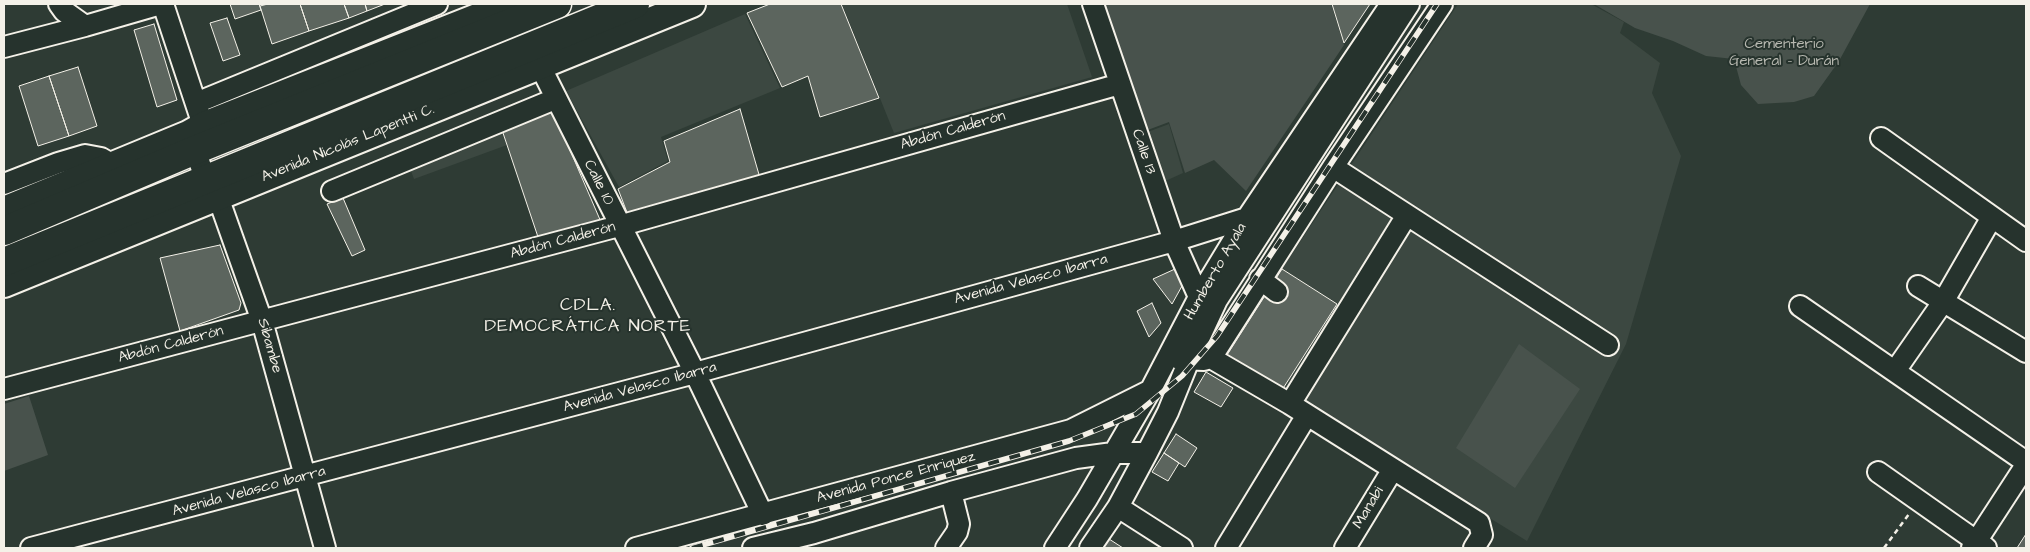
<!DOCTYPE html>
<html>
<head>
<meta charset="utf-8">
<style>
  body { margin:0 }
  #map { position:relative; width:2030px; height:552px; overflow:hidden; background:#2e3b34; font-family:"Architects Daughter",sans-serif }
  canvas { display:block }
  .frame { position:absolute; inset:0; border:5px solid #f4f1e8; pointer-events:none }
</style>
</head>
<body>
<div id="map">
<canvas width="2030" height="552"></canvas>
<div class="frame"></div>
</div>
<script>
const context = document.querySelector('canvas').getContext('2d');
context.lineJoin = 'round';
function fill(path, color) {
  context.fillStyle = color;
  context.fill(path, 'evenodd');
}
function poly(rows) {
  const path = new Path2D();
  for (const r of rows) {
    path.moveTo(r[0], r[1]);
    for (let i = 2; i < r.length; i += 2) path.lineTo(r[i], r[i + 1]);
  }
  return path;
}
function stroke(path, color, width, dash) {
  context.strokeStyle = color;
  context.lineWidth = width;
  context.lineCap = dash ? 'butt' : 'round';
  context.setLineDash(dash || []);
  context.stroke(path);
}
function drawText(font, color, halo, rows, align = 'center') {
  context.font = font + ' "Architects Daughter",sans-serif';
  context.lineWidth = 4;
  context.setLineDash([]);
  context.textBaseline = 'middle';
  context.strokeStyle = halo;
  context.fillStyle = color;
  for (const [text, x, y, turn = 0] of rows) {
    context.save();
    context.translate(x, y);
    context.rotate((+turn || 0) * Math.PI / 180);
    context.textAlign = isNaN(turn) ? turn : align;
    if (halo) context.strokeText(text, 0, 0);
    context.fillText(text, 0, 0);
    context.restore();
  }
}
const built = poly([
  [842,4,1067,4,1092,77,894,133],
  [1458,4,1591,4,1624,22,1620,33,1660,63,1652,93,1681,156,1626,344,1527,541,1282,390,1337,304,1282,269],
  [745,14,780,88,661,137,668,161,619,187,566,91],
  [1169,124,1183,173,1161,183,1145,133],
  [502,131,507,145,414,179,408,163]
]);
const green = poly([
  [1105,4,1331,4,1344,45,1246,191,1214,160,1185,173,1169,122,1145,131],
  [1594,4,1870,4,1839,61,1814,96,1794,102,1758,104,1741,85,1734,59,1706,56,1673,41,1635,28],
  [1519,344,1580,389,1515,488,1456,448],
  [29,396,48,455,4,471,4,404]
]);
const building = poly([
  [230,4,259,4,261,10,235,19,230,4],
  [268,4,300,4,309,31,272,44,260,6,268,4],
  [300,4,344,4,349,18,309,31,300,4],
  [344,4,365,4,367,11,349,18,344,4],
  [365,4,385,4,367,11,365,4],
  [770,4,841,4,879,98,820,117,808,76,782,87,747,13,770,4],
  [1332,4,1370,4,1344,43,1332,4],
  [227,18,240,55,223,61,210,23,227,18],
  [154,24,177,100,157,107,134,30,154,24],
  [78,67,97,126,69,136,49,76,78,67],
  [49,76,69,136,38,146,19,86,49,76],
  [551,106,601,222,538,237,502,130,551,106],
  [740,109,760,178,628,215,618,189,670,162,664,141,740,109],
  [343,198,365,250,352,256,327,204,343,198],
  [220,245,241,303,239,310,180,331,160,258,220,245],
  [1175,269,1178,270,1182,280,1182,286,1172,304,1153,279,1175,269],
  [1282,269,1337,304,1282,390,1227,355,1282,269],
  [1152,303,1161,323,1149,337,1137,311,1152,303],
  [1206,372,1233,388,1221,407,1194,392,1206,372],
  [1176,434,1197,448,1185,467,1164,453,1176,434],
  [1164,453,1179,463,1168,481,1152,472,1164,453],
  [2026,534,2026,548,2017,548,2026,534],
  [1106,537,1123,548,1099,548,1106,537]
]);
const path = poly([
  [1884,548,1909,514]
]);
const minor = poly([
  [59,4,64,11,85,26],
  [163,4,200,116],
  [1093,4,1174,241,1199,297],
  [4,47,85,26,161,4],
  [540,66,695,373,763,515],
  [196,103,437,4],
  [1881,138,2026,241],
  [195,150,205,178,218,197,262,321,325,548],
  [1333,167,1608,345],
  [4,184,58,163,85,155,101,158,113,165],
  [332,191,555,99],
  [1260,279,1277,292],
  [1918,286,2026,352],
  [1800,306,2026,462],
  [1211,358,1290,404,1479,523,1482,535,1474,548],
  [1179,359,1204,360,1211,358,1333,167,1442,4],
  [1895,371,1943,302,1992,217],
  [4,389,619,226,1120,84],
  [1290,404,1407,215],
  [1878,472,1986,548],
  [1118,507,1182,548],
  [31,548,695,373,1174,241,1247,218],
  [636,548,1071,430,1149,391],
  [753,548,814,533,951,492,1076,458,1113,453,1147,453],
  [946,548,957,532,959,524,951,492],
  [1055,548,1087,499,1150,391,1199,297,1247,218,1391,4],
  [1090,548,1118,507,1147,453,1168,412,1189,360,1217,300,1409,4],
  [1226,548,1307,415],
  [1345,548,1393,469],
  [1972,548,2026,465]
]);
const major = poly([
  [4,210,188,134,204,125,510,4],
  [4,284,692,4]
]);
const highway = poly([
  [4,231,195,150,557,4],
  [4,262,635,4]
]);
const rail = poly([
  [692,548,1069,441,1136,414,1182,376,1217,336,1437,4]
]);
const parkNames = [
  ["Cementerio",1784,45],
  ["General - Durán",1784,62]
];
const streetNames = [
  ["Abdón Calderón",953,131,-16],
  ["Avenida Nicolás Lapentti C.",348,144,-22],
  ["Calle 13",1143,152,71],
  ["Calle 10",598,183,63],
  ["Abdón Calderón",563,241,-15],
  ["Humberto Ayala",1216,272,-60],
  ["Avenida Velasco Ibarra",1031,280,-15],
  ["Abdón Calderón",171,345,-15],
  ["Sibambe",269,346,74],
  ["Avenida Velasco Ibarra",640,388,-15],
  ["Avenida Ponce Enriquez",896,478,-15],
  ["Avenida Velasco Ibarra",249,492,-15],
  ["Manabi",1369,508,-59]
];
const quarterNames = [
  ["CDLA.",588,306],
  ["DEMOCRÁTICA NORTE",588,327]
];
fill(built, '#3c4841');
fill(green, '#48524c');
fill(building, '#5c655e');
stroke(building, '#f4f1e8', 1);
stroke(minor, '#f4f1e8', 24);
stroke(major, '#f4f1e8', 30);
stroke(highway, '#f4f1e8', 31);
stroke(path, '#f4f1e8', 2.5, [5, 4]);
stroke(minor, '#26332d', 20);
stroke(major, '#26332d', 26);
stroke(highway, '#26332d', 28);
stroke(rail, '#f4f1e8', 5.5);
stroke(rail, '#26332d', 4, [11]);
drawText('15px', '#b8b9b1', '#26332d', parkNames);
drawText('15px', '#f4f1e8', '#26332d', streetNames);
context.letterSpacing = '1px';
drawText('18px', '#f4f1e8', '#26332d', quarterNames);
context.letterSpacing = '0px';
</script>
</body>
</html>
